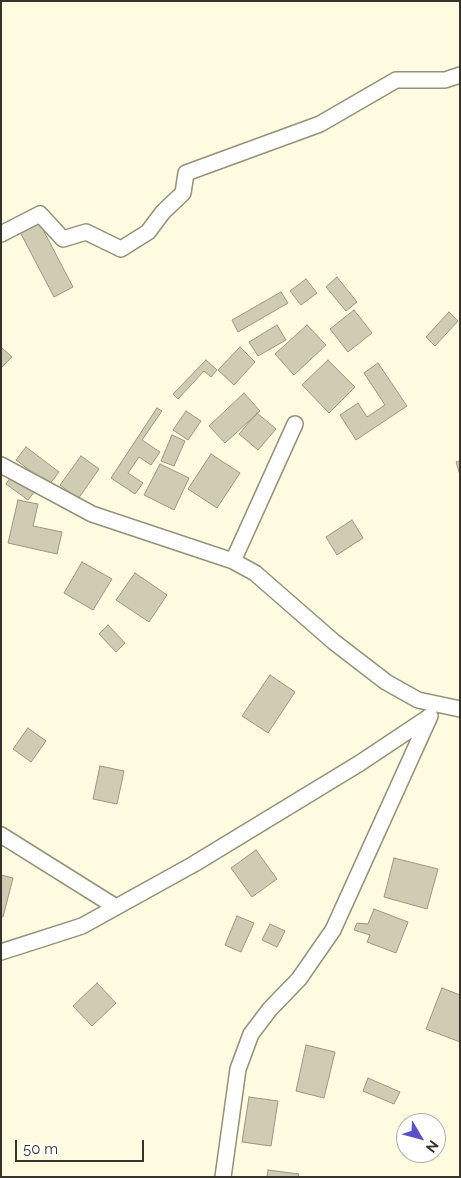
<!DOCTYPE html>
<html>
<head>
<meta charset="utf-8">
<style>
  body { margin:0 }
  #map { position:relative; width:461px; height:1178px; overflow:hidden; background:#fffbe1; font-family:Raleway,sans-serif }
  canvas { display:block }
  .frame { position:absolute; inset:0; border:2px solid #36342a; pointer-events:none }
  .north { position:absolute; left:396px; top:1113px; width:50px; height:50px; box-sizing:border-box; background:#fff; border:1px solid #afaeaa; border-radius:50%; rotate:127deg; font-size:14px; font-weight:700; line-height:20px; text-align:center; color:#36342a }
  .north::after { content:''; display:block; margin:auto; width:18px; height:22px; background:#5752ca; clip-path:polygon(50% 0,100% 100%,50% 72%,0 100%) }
  .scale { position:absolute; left:15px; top:1140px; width:129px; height:22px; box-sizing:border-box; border:2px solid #36342a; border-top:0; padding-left:6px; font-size:15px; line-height:18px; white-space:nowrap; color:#36342a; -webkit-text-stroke:4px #fff; paint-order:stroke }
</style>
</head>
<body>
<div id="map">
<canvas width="461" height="1178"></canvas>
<div class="frame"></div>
<div class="north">N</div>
<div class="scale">50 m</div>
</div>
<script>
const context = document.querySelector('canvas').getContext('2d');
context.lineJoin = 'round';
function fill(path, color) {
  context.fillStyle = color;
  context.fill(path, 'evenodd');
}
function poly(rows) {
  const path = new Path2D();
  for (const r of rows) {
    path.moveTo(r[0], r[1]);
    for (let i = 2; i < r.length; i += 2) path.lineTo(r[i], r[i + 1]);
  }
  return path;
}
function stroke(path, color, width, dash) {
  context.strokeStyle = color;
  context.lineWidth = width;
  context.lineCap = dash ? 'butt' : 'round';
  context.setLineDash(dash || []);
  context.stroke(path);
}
const building = poly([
  [39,222,73,287,54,297,20,232,39,222],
  [337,277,357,302,346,311,326,287,337,277],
  [306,279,317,293,301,305,290,291,306,279],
  [281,292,288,303,238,332,232,320,281,292],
  [354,310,372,333,348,352,330,329,354,310],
  [449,312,458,321,435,346,426,337,449,312],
  [277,325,286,340,258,356,249,342,277,325],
  [307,325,326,345,294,375,275,354,307,325],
  [1,347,12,357,1,368,1,347],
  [240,347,255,362,234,385,218,370,240,347],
  [206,360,217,370,211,377,204,371,178,399,173,394,206,360],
  [328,360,355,387,329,413,302,385,328,360],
  [378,363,407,406,356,440,340,415,358,403,367,417,385,405,364,373,378,363],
  [244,393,260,411,225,443,209,426,244,393],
  [157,408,162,411,142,440,160,452,151,465,139,457,128,473,143,483,135,494,111,478,157,408],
  [186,411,201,421,188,440,173,430,186,411],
  [257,413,276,429,258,450,239,434,257,413],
  [172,435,185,441,174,466,161,461,172,435],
  [26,447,59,472,49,485,16,460,26,447],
  [211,454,240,473,217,508,188,489,211,454],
  [81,456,99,469,78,499,60,485,81,456],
  [460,461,460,475,456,462,460,461],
  [160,464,189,478,174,510,144,495,160,464],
  [12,475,35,491,28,500,6,484,12,475],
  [18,500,38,504,33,526,62,532,57,554,8,543,18,500],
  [352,520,363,538,337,555,326,537,352,520],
  [82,562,112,579,93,610,64,593,82,562],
  [135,573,167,595,149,622,116,600,135,573],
  [108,625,125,643,116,652,99,634,108,625],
  [270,675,295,692,268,733,242,716,270,675],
  [28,728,46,741,31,762,13,749,28,728],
  [100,766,124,771,117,804,93,799,100,766],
  [256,850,277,879,252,897,231,868,256,850],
  [394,858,438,869,427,909,384,897,394,858],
  [1,875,13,878,3,917,1,916,1,875],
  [374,909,408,922,396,953,367,942,370,935,354,930,357,923,368,924,374,909],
  [237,916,254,923,241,952,225,945,237,916],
  [270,924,285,931,277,947,262,940,270,924],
  [97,983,116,1003,92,1026,73,1006,97,983],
  [442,988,460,995,460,1042,426,1029,442,988],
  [306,1045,335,1052,324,1098,296,1091,306,1045],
  [368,1078,400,1092,394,1104,363,1091,368,1078],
  [249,1097,278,1101,271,1146,242,1142,249,1097],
  [268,1170,299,1174,298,1177,267,1177,268,1170]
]);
const minor = poly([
  [1,234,40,214,63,239,86,232,121,249,148,232,163,212,183,193,186,173,320,124,396,80,445,80,460,75],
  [1,465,92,514,233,561,255,573,334,642,386,682,418,700,460,709],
  [233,561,295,424],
  [1,835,116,907],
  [1,952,82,926,194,864,360,763,429,717],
  [223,1177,238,1069,251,1034,270,1009,299,979,333,930,430,716]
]);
fill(building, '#cfccb3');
stroke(building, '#9a977f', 1);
stroke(minor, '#95917a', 18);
stroke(minor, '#fff', 15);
</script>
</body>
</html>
